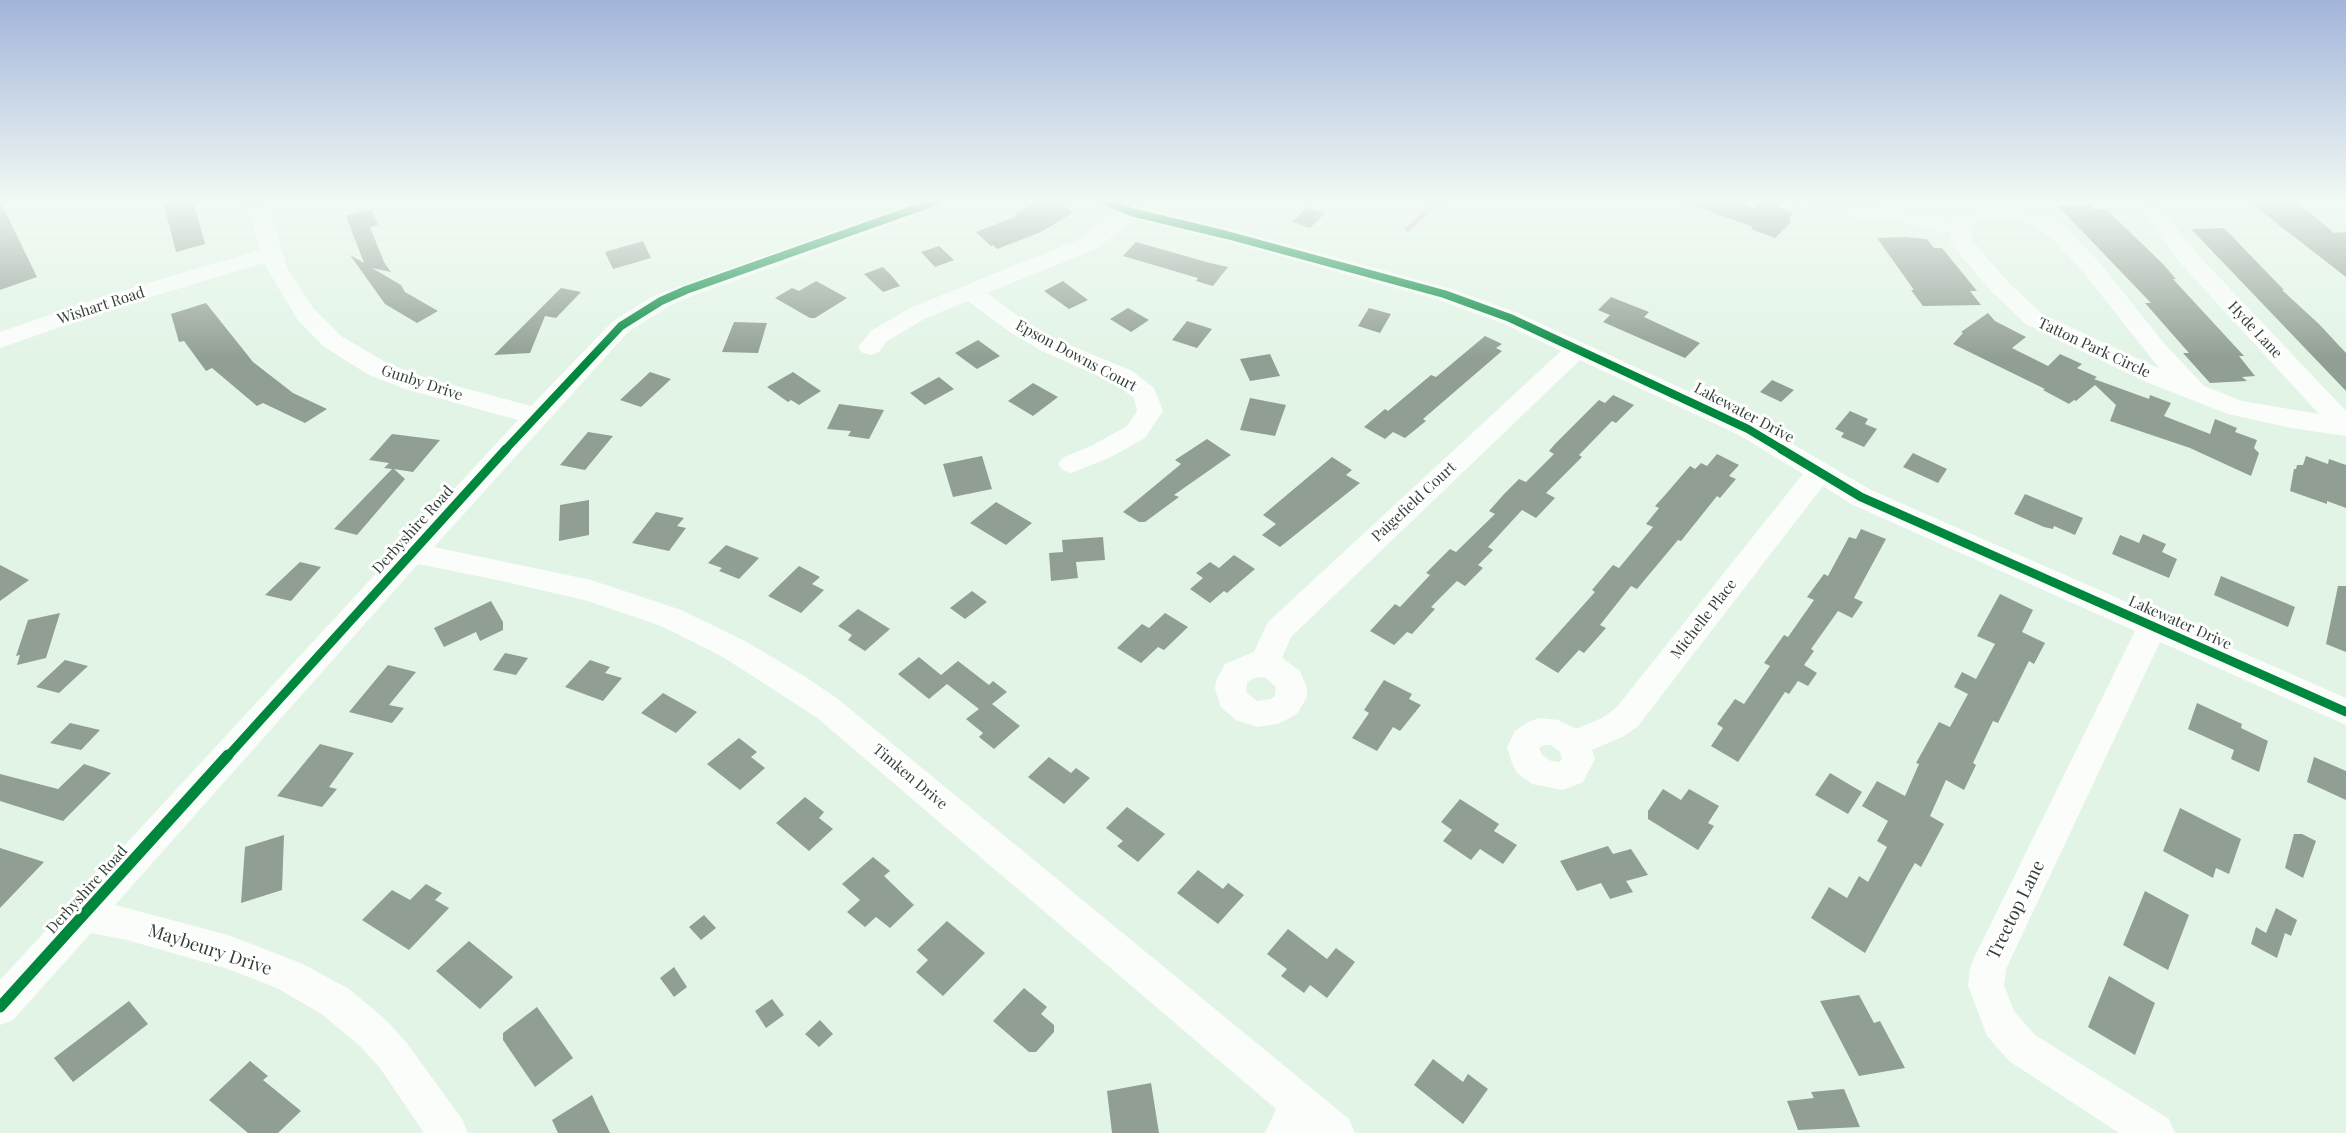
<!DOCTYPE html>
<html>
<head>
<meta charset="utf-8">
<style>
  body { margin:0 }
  canvas { display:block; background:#e2f4e6 }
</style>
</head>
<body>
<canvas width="2346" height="1133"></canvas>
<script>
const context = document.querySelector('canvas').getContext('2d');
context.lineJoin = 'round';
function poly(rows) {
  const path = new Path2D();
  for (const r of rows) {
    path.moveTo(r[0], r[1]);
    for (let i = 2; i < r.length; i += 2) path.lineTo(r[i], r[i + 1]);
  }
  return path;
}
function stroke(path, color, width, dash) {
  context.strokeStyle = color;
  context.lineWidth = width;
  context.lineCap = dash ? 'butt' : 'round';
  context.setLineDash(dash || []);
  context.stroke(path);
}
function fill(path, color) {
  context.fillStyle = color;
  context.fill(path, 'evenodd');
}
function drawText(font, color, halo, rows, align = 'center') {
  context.font = font + ' "Playfair Display",serif';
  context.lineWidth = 6;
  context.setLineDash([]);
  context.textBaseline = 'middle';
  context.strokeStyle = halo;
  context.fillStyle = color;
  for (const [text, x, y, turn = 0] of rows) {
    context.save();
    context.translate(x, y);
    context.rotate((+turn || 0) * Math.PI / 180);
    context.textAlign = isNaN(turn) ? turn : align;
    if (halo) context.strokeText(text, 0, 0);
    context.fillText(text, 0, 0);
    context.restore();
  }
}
const stream = poly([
  [1408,229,1438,201]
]);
const building = poly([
  [0,201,37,277,0,290],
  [163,201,190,201,191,205,194,204,205,244,176,252],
  [1040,201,1055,201,1074,212,1041,232,997,249,993,245,991,246,976,232,1017,216,1014,214],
  [1687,201,1733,201,1753,208,1760,201,1784,201,1778,207,1794,213,1789,218,1791,222,1775,238,1751,229,1753,227,1687,203],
  [2248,201,2296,201,2334,233,2346,232,2346,277],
  [2091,205,2095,210,2106,209,2162,263,2176,279,2173,279,2244,356,2239,356,2255,376,2242,377,2247,381,2210,383,2183,353,2189,353,2145,303,2151,303,2058,206],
  [1307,207,1325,213,1310,228,1292,222],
  [372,209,378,225,370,227,384,262,391,272,372,268,401,285,405,292,438,311,417,323,385,304,350,255,364,263,346,216],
  [2224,228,2284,290,2282,290,2319,324,2346,353,2346,391,2191,229],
  [1905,237,1927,239,1934,248,1942,248,1977,291,1970,291,1981,305,1923,306,1911,290,1914,290,1877,238],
  [643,241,651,258,613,269,605,252],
  [1136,242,1210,263,1228,267,1213,286,1196,281,1198,278,1123,256],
  [939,246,954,260,935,267,921,252],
  [883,267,891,275,900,286,883,292,864,274],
  [816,281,847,298,815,318,810,318,775,298,792,288,799,291],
  [1063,281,1088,300,1069,309,1044,291],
  [561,288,581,292,556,318,545,316,530,353,494,355],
  [1611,297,1649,312,1644,317,1700,343,1685,358,1603,322,1610,315,1598,310],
  [206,303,253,362,293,393,327,409,305,423,263,403,257,406,212,368,206,371,184,341,179,342,171,314],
  [1128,308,1149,320,1131,332,1110,319],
  [1369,308,1391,314,1380,333,1358,326],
  [1988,313,1995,321,2026,337,2012,348,2048,366,2060,354,2082,364,2077,368,2097,377,2094,379,2149,399,2150,395,2171,403,2164,416,2210,434,2215,419,2237,428,2235,432,2257,440,2254,448,2259,453,2251,476,2190,448,2110,421,2116,405,2095,385,2076,401,2074,400,2069,404,2043,390,2045,389,1953,344,1963,333,1961,332],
  [1187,321,1212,329,1197,348,1172,340],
  [734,322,767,323,758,353,722,352],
  [1485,336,1502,344,1496,348,1502,351,1423,419,1426,421,1405,438,1393,432,1385,439,1364,427,1385,409,1388,411,1431,375,1436,377],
  [978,340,1000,356,977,369,955,353],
  [1270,354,1280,376,1250,381,1240,359],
  [650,372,671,379,641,407,620,400],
  [793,372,821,391,799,405,791,400,788,402,767,387],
  [939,377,954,389,925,405,910,393],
  [1772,380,1794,390,1781,402,1760,392],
  [1033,383,1058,397,1033,416,1008,401],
  [1613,395,1634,405,1616,423,1612,421,1579,455,1582,457,1546,493,1555,498,1536,518,1522,510,1488,547,1493,550,1478,565,1483,568,1465,586,1457,581,1431,607,1435,609,1412,634,1407,632,1394,645,1370,631,1395,604,1400,607,1430,575,1426,573,1450,549,1456,552,1495,514,1489,511,1505,493,1519,479,1526,482,1554,454,1549,451,1555,444,1599,400,1605,403],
  [1250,398,1286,405,1275,436,1240,430],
  [839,404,884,410,869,439,848,436,851,431,827,429],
  [1850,411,1868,419,1865,424,1877,429,1864,447,1841,437,1844,433,1835,429],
  [588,432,613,436,585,470,560,465],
  [392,434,440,440,413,472,394,469,405,479,357,535,334,529,392,469,384,468,389,463,369,460],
  [1207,439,1231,455,1174,495,1179,497,1145,522,1139,522,1123,512,1181,464,1175,460],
  [1913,453,1947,469,1938,483,1903,467],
  [1717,454,1739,465,1729,476,1736,479,1720,498,1717,496,1681,541,1678,540,1637,589,1631,586,1600,625,1606,628,1584,653,1579,650,1558,673,1535,659,1595,592,1592,590,1613,565,1619,568,1653,527,1646,524,1659,508,1655,506,1666,494,1690,466,1695,469,1701,463,1707,466],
  [982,456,992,489,953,497,943,464],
  [2306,456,2328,464,2329,459,2346,465,2346,508,2327,501,2327,504,2290,491,2294,469,2296,469,2297,465,2303,465],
  [1332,457,1352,470,1346,475,1360,483,1280,547,1262,535,1276,524,1263,515],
  [2025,494,2083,518,2075,535,2054,526,2053,529,2044,527,2014,514],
  [589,500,589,535,559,541,560,505],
  [996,502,1032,523,1006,545,970,523],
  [656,512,684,518,677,526,686,528,669,551,632,543],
  [1861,529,1886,539,1854,598,1863,602,1852,618,1838,611,1811,649,1814,651,1804,665,1817,673,1808,686,1798,681,1789,694,1785,692,1738,762,1711,746,1723,728,1717,724,1735,699,1744,704,1770,666,1764,663,1784,635,1788,637,1814,600,1807,597,1824,574,1828,576,1849,537,1856,539],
  [2143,534,2166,544,2162,552,2177,559,2169,578,2112,554,2120,535,2139,543],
  [1103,537,1105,560,1076,562,1078,578,1051,581,1049,553,1063,552,1062,540],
  [726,545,759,558,739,579,719,571,722,568,708,563],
  [1234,555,1255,569,1227,593,1224,591,1210,603,1190,589,1203,578,1196,573,1210,562,1219,568],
  [300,562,321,567,291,601,265,595],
  [0,565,29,580,0,601],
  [799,566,820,577,812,584,824,590,801,613,768,596],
  [2221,576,2295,607,2288,627,2214,595],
  [2338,586,2346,586,2346,652,2326,644],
  [972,591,987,602,965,619,950,608],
  [2000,594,2033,610,2022,632,2045,643,2034,664,2029,661,1998,723,1993,721,1973,763,1976,765,1964,790,1946,780,1930,816,1944,824,1921,867,1915,863,1909,873,1865,953,1811,918,1829,887,1847,898,1859,876,1868,882,1887,847,1877,841,1888,821,1862,806,1877,781,1905,796,1919,764,1916,763,1939,722,1950,727,1968,694,1954,687,1962,672,1976,679,1995,644,1977,636],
  [491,601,503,622,503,630,480,641,476,632,444,647,434,628],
  [858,609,890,629,865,651,848,640,852,635,838,626],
  [60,613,46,658,17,665,20,655,16,656,28,620],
  [1165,613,1188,627,1164,650,1158,647,1141,663,1117,648,1142,624,1149,628],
  [505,653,528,658,516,675,493,670],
  [919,657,941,675,958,661,989,685,993,681,1007,692,992,704,1020,726,994,749,979,737,983,733,966,719,979,709,947,684,929,699,898,674],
  [65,660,88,666,59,693,36,687],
  [590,660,610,667,605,673,622,678,603,701,565,687],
  [388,665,416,672,389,705,404,708,392,723,349,712],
  [1384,680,1412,694,1409,699,1421,705,1400,731,1393,727,1377,751,1352,738,1369,713,1364,710],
  [663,693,697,712,676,733,641,713],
  [2197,703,2242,724,2241,728,2268,741,2259,772,2231,759,2234,750,2188,729],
  [70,723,100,730,81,750,50,743],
  [739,738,757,752,751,757,765,768,740,790,707,764],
  [320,744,354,753,329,787,337,789,322,807,277,796],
  [1049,757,1071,773,1076,768,1090,778,1064,804,1028,777],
  [2314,757,2346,771,2346,800,2307,782],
  [84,764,111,773,63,821,0,801,0,774,58,789],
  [1830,773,1862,792,1848,814,1815,795],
  [1663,789,1681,800,1689,789,1719,806,1708,823,1714,826,1698,850,1648,819,1648,811],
  [805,797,824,812,819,818,833,829,809,851,776,823],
  [1460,799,1499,824,1494,831,1517,845,1503,864,1480,849,1471,860,1443,841,1452,830,1441,822],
  [1127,807,1165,834,1138,862,1117,846,1123,841,1106,828],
  [2180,808,2241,839,2229,874,2216,868,2213,878,2163,851],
  [2294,834,2302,834,2316,841,2303,878,2285,868],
  [284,835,282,890,241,903,245,847],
  [1608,846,1613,854,1631,849,1648,875,1626,881,1633,892,1610,899,1601,883,1577,891,1560,861],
  [0,848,44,862,0,908],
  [873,857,890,871,884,876,914,905,890,928,876,917,865,927,847,912,860,900,842,884],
  [1198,870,1223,889,1228,883,1244,895,1218,924,1177,893],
  [426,884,442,893,435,900,449,908,409,950,362,920,392,890,410,900],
  [2145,891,2189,915,2168,970,2123,945],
  [2276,908,2297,920,2291,936,2285,933,2277,958,2251,944,2256,927,2266,933],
  [704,915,716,928,701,940,689,927],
  [947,921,985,953,943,996,916,972,928,960,917,950],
  [1288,929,1327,959,1336,948,1355,962,1327,998,1310,985,1304,993,1281,976,1287,969,1267,954],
  [469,941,513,977,480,1009,436,971],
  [674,967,687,987,674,997,660,978],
  [2109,976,2155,1003,2135,1055,2088,1027],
  [1024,988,1047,1007,1041,1014,1054,1025,1054,1032,1036,1052,1029,1052,993,1021],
  [1859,995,1874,1023,1880,1021,1905,1068,1859,1076,1820,1001],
  [772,999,784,1015,766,1028,755,1011],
  [129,1001,148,1024,73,1082,54,1058],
  [537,1007,573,1058,535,1087,503,1040,503,1033],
  [820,1020,833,1034,819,1047,805,1034],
  [1433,1059,1463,1082,1468,1074,1488,1089,1463,1124,1414,1085],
  [250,1061,268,1076,263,1080,301,1111,278,1133,248,1133,209,1100],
  [1151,1083,1159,1133,1112,1133,1107,1091],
  [1844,1089,1860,1127,1798,1130,1787,1101,1814,1098,1811,1092],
  [592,1095,610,1133,558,1133,552,1120]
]);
const minor = poly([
  [246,201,267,201,288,270,314,309,341,336,387,363,423,377,531,406,613,321,653,296,918,201,947,201,945,206,694,295,669,306,629,331,434,547,591,580,681,610,745,641,804,676,838,699,1349,1119,1355,1133,1265,1133,1276,1109,816,717,723,657,661,626,588,601,502,581,418,564,115,905,228,935,303,964,349,989,387,1021,406,1042,462,1119,468,1133,424,1133,380,1068,361,1047,323,1015,277,988,228,969,127,940,91,933,13,1020,0,1025,0,980,518,420,405,389,369,375,323,346,297,319,264,263,111,309,0,348,0,332,95,299,260,250,246,201],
  [1095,201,1122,201,1138,207,1235,230,1452,289,1518,313,1757,423,1871,490,2346,698,2346,725,2160,642,2006,969,2004,985,2014,1011,2035,1035,2169,1119,2175,1133,2119,1133,2009,1061,1987,1036,1968,985,1970,968,1975,956,2135,631,1851,504,1823,486,1638,726,1624,736,1592,750,1595,759,1583,782,1563,790,1532,784,1517,773,1512,763,1507,747,1515,731,1528,722,1539,718,1558,720,1576,729,1602,718,1616,708,1803,474,1739,435,1580,360,1291,637,1282,658,1300,671,1307,688,1307,697,1297,714,1278,724,1257,727,1236,720,1221,707,1215,689,1216,681,1225,664,1254,652,1268,622,1561,351,1502,323,1436,299,1221,240,1135,219,1096,249,987,293,1026,322,1060,341,1132,371,1154,388,1163,411,1145,438,1109,458,1071,473,1062,470,1058,464,1062,458,1091,446,1127,426,1137,411,1134,398,1114,383,1042,351,1010,332,968,301,926,318,887,341,879,352,870,355,861,352,858,347,871,331,910,308,1080,239,1116,213,1097,206,1095,201],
  [1257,677,1266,678,1276,687,1275,696,1271,699,1257,701,1246,692,1247,682,1257,677],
  [1544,745,1551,745,1560,752,1562,758,1560,762,1551,761,1542,755,1539,748,1544,745],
  [1797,201,1830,201,1902,210,1952,220,1954,217,1980,209,2011,207,2051,216,2069,230,2100,263,2163,342,2204,386,2242,401,2319,414,2183,266,2140,210,2142,201,2162,201,2162,209,2199,256,2346,411,2346,436,2291,428,2228,414,2146,382,2026,324,1990,290,1953,246,1950,241,1950,233,1902,222,1830,213,1800,206,1797,201],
  [2011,219,2035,226,2053,240,2084,273,2160,369,2042,314,2006,280,1972,240,1973,225,1983,221,2011,219]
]);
const cyclewayFar2 = poly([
  [1105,201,1131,212,1227,235,1444,294,1510,318,1748,429,1783,450],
  [505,450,621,326,661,301,686,290,937,201]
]);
const cyclewayFar1 = poly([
  [1781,449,1861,497,2346,712],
  [227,757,506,449]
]);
const cycleway = poly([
  [0,1007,228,755]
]);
const streetNames = [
  ["Wishart Road",101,306,-18],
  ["Hyde Lane",2255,330,47],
  ["Tatton Park Circle",2094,348,25],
  ["Epson Downs Court",1076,356,28],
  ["Gunby Drive",422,383,18],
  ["Lakewater Drive",1744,413,28],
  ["Paigefield Court",1414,502,-43],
  ["Derbyshire Road",413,530,-48],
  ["Michelle Place",1704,619,-52],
  ["Lakewater Drive",2180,623,24],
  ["Timken Drive",910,777,40],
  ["Derbyshire Road",87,890,-48]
];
const nearStreetnames = [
  ["Treetop Lane",2016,910,-64],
  ["Maybeury Drive",210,950,18]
];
stroke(stream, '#d9b5c4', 5);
fill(building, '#919e94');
fill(minor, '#fbfdfb');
stroke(cyclewayFar2, '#00873e', 8);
stroke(cyclewayFar1, '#00873e', 9);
stroke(cycleway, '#00873e', 11);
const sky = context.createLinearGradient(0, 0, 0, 359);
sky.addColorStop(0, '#a2b4da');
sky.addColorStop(0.56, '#f2faf4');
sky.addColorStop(1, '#f2faf400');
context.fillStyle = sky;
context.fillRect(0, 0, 2346, 359);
drawText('15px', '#334036', '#fff', streetNames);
drawText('18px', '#334036', '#fff', nearStreetnames);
</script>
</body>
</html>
